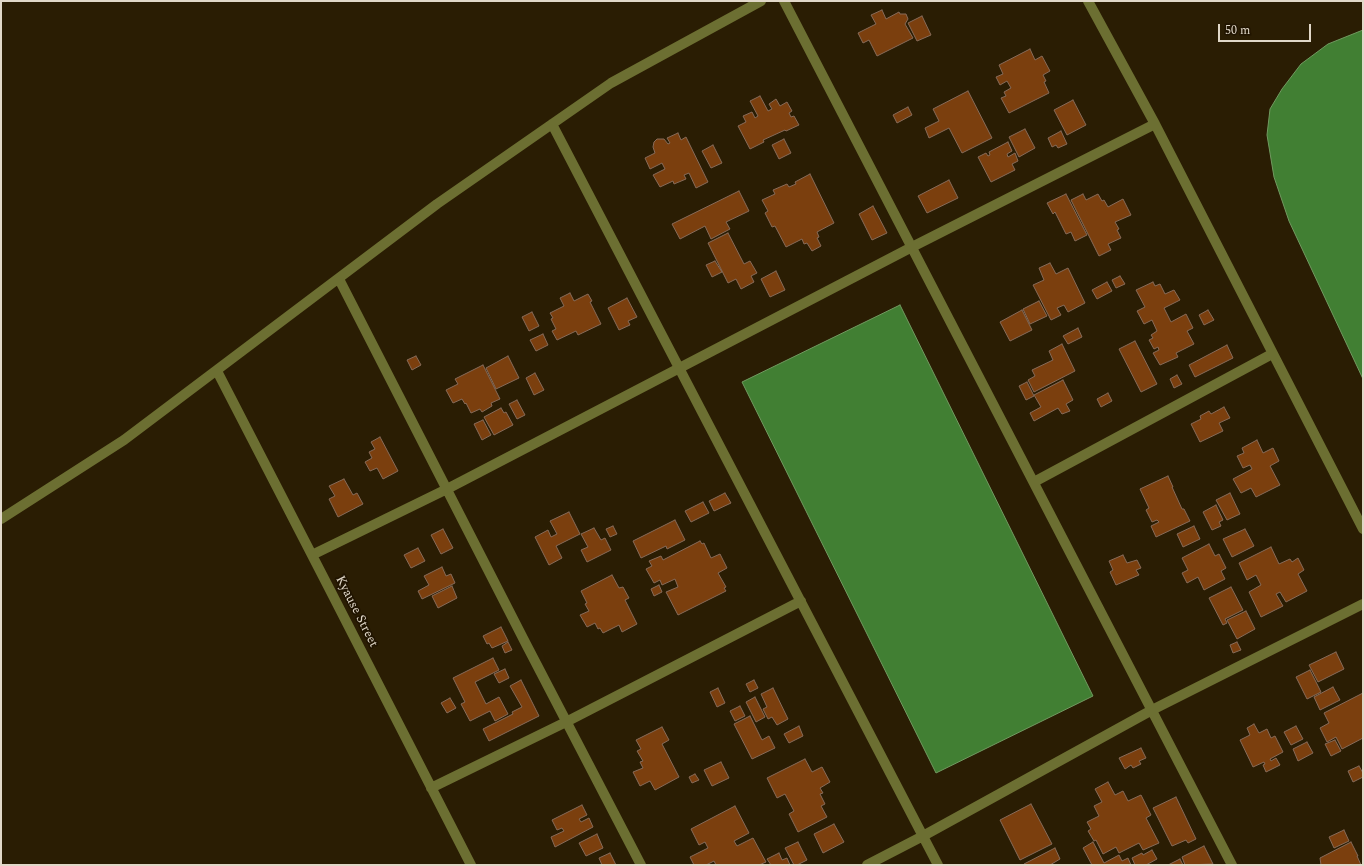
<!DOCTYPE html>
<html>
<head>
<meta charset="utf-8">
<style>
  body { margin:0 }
  #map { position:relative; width:1364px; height:866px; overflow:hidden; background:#2a1d03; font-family:Spectral,serif }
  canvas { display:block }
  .frame { position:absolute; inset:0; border:2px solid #e1d8c9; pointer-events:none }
  .scale { position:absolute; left:1218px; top:24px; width:93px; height:18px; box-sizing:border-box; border:2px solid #e1d8c9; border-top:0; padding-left:5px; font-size:12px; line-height:14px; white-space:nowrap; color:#e1d8c9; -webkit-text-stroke:3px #201400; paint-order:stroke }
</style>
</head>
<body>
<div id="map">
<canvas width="1364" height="866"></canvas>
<div class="frame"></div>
<div class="scale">50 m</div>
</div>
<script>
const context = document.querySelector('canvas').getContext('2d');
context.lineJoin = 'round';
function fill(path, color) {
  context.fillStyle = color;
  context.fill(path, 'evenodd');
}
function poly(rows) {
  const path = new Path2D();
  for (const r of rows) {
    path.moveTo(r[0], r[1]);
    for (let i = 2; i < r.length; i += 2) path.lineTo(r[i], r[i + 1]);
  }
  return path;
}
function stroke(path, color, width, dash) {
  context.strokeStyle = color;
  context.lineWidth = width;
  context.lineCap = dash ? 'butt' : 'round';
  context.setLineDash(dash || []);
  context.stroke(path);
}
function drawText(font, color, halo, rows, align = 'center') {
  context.font = font + ' Spectral,serif';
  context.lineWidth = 3.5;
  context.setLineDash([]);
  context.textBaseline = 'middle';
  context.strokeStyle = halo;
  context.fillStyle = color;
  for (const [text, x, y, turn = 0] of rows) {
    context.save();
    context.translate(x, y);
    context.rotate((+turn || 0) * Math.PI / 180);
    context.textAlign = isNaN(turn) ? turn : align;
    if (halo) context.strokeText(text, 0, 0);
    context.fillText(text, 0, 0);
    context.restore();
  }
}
const water = poly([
  [1363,30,1363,379,1289,221,1274,177,1267,135,1270,109,1282,89,1301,64,1328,44,1363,30],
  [900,305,1093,696,936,773,742,382,900,305]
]);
const building = poly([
  [882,10,886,19,899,12,900,14,906,14,908,19,905,24,913,38,877,56,869,40,863,43,858,33,876,24,871,15,882,10],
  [922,16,931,35,917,41,908,23,922,16],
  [1030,49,1035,60,1042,56,1050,71,1043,75,1046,81,1044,82,1049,93,1009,113,1001,98,1006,96,1004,92,1011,88,1007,81,1000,85,996,77,1003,74,999,65,1030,49],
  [968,91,992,138,962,153,949,128,929,138,925,128,939,121,933,109,968,91],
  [760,96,768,111,772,109,769,104,776,99,780,106,787,102,792,111,789,113,791,117,794,116,799,125,786,131,785,130,763,140,764,142,750,149,738,126,746,122,743,116,752,112,755,118,758,116,750,101,760,96],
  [1073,100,1086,125,1067,135,1054,110,1073,100],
  [908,107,912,115,897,123,893,115,908,107],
  [1025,129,1035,148,1019,157,1009,137,1025,129],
  [1061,131,1067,144,1058,148,1056,145,1052,147,1048,138,1061,131],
  [678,133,681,140,686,137,708,182,696,188,689,173,684,175,686,179,674,184,673,181,660,187,653,175,665,169,662,163,650,169,645,158,655,153,653,147,654,142,657,139,664,139,668,144,670,143,667,138,678,133],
  [784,139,791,153,779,159,772,145,784,139],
  [1008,142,1012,151,1007,154,1008,157,1015,153,1018,161,1012,164,1015,170,991,182,978,157,986,153,988,156,990,155,989,152,1008,142],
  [713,145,722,163,711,168,702,151,713,145],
  [810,174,834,223,817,232,819,237,817,238,821,246,812,251,807,243,804,244,802,239,786,247,775,226,772,227,765,213,768,211,762,200,775,194,773,190,787,184,789,187,796,184,795,182,810,174],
  [949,180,958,198,927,213,918,196,949,180],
  [739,191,749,211,726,222,730,229,711,239,705,226,680,239,672,224,739,191],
  [1066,194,1087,235,1075,241,1071,232,1066,234,1055,212,1053,214,1047,203,1066,194],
  [1083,194,1086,200,1098,194,1102,201,1104,200,1108,207,1123,199,1131,215,1115,222,1119,229,1117,230,1121,238,1108,244,1111,250,1099,256,1071,200,1083,194],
  [873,206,887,233,872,240,859,214,873,206],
  [728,233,744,264,750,261,757,273,751,276,754,282,741,289,736,279,728,283,708,243,728,233],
  [715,261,722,272,712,277,706,265,715,261],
  [1050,263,1056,274,1068,268,1085,303,1068,312,1064,305,1057,308,1061,315,1051,320,1033,285,1044,280,1039,268,1050,263],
  [776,271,785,290,770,297,761,279,776,271],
  [1120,276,1125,284,1116,288,1112,280,1120,276],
  [1107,282,1112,291,1097,299,1092,290,1107,282],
  [1153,282,1155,286,1160,284,1165,294,1174,290,1180,300,1164,308,1171,322,1186,314,1193,328,1187,331,1194,344,1176,353,1178,357,1160,365,1153,353,1159,350,1158,347,1154,349,1149,340,1153,338,1151,335,1157,331,1152,320,1144,324,1137,311,1145,307,1136,290,1153,282],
  [570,293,574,301,588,294,592,301,590,302,601,324,578,335,576,331,557,340,552,331,556,329,551,319,553,318,550,313,564,306,560,298,570,293],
  [627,298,637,317,628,321,630,325,619,330,608,308,627,298],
  [1039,301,1047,316,1030,324,1023,309,1039,301],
  [1022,310,1032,330,1010,341,1000,322,1022,310],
  [1208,310,1214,320,1204,325,1199,315,1208,310],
  [532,312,539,326,529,331,522,317,532,312],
  [1078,328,1082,337,1068,344,1063,336,1078,328],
  [543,334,548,345,536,351,530,340,543,334],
  [1135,341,1157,384,1141,392,1119,349,1135,341],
  [1062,344,1075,371,1034,392,1028,380,1035,376,1032,370,1053,360,1049,351,1062,344],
  [1227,345,1233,358,1195,377,1189,365,1227,345],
  [416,356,421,365,412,370,407,360,416,356],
  [508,356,519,378,496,389,486,368,508,356],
  [483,365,500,399,491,403,492,406,482,412,480,409,471,413,466,403,465,404,462,399,453,403,446,390,458,384,455,379,483,365],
  [535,373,544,390,534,395,526,378,535,373],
  [1177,375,1182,384,1174,388,1170,379,1177,375],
  [1063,380,1073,400,1066,404,1070,411,1062,414,1058,408,1034,421,1030,413,1041,407,1034,395,1063,380],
  [1027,382,1034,396,1026,400,1019,386,1027,382],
  [1108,393,1112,401,1101,407,1097,399,1108,393],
  [517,400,525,415,517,419,509,404,517,400],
  [1224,407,1230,418,1219,423,1223,431,1200,442,1191,424,1201,419,1200,416,1209,411,1211,414,1224,407],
  [501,408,504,413,506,412,513,425,494,435,484,417,501,408],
  [483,420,491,435,482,440,474,424,483,420],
  [380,437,398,471,383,479,377,468,370,471,365,462,372,458,369,452,375,449,371,442,380,437],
  [1257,440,1263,453,1273,448,1279,461,1270,466,1280,485,1256,497,1251,488,1241,493,1233,479,1252,469,1250,465,1243,468,1237,456,1244,453,1242,448,1257,440],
  [1168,476,1173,487,1172,487,1182,509,1184,509,1190,521,1156,537,1151,526,1159,522,1157,520,1152,522,1146,510,1149,508,1140,489,1168,476],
  [344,479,353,495,357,493,363,504,338,517,329,499,335,496,329,486,344,479],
  [725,493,731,503,714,511,709,501,725,493],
  [1230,493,1240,514,1227,520,1216,500,1230,493],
  [703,502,709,513,691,522,685,511,703,502],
  [1216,505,1223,520,1219,522,1221,526,1212,530,1203,512,1216,505],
  [569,512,580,534,556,546,562,558,549,565,535,537,548,530,551,537,557,534,550,521,569,512],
  [675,520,685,540,667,549,666,546,641,558,633,541,675,520],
  [613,526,617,534,610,537,606,529,613,526],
  [1194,526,1200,539,1183,547,1177,534,1194,526],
  [594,528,601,540,605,538,611,550,587,562,581,550,588,547,581,534,594,528],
  [443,529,453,548,441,554,431,535,443,529],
  [1245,529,1254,546,1232,557,1223,539,1245,529],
  [700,541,702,544,704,543,711,558,720,554,727,568,718,573,726,587,724,588,726,591,678,615,666,592,678,587,675,579,662,585,660,580,654,583,646,569,652,566,649,561,661,556,663,560,700,541],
  [1209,544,1215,556,1219,554,1226,568,1221,571,1225,579,1204,590,1198,577,1187,583,1182,573,1188,570,1182,558,1209,544],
  [1271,547,1279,564,1290,559,1292,562,1298,558,1304,570,1298,574,1307,591,1286,602,1280,592,1276,594,1283,606,1261,617,1249,592,1261,585,1256,575,1247,580,1239,563,1271,547],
  [418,548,425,561,411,568,404,555,418,548],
  [1123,555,1127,563,1137,560,1141,568,1136,570,1139,575,1116,585,1110,572,1113,570,1109,561,1123,555],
  [442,567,446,576,451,574,455,583,422,599,418,591,429,585,424,576,442,567],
  [612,575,619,588,623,587,629,598,625,600,637,624,622,632,619,625,603,633,600,628,598,629,595,623,587,627,580,615,589,611,585,604,587,603,581,591,612,575],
  [659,585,662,592,654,596,651,589,659,585],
  [452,586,457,598,438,608,432,596,452,586],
  [1231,587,1243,610,1225,619,1227,623,1223,625,1209,598,1231,587],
  [1246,611,1255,629,1237,639,1227,620,1246,611],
  [501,627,508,641,492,648,489,643,487,644,483,636,501,627],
  [508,642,512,650,505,653,502,646,508,642],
  [1237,642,1241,650,1233,653,1230,645,1237,642],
  [1336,652,1344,669,1318,682,1309,665,1336,652],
  [493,658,499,670,475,682,486,704,499,697,508,714,495,721,490,711,470,721,461,704,465,702,453,678,493,658],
  [505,669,509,678,499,683,494,674,505,669],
  [1310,670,1321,692,1307,699,1296,677,1310,670],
  [521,680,539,716,489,741,483,729,513,714,512,712,522,707,510,686,521,680],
  [754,680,758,688,750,692,746,684,754,680],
  [1333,687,1340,700,1320,710,1314,697,1333,687],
  [718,688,725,703,717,707,710,692,718,688],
  [773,688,788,719,777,725,772,717,768,719,763,709,767,707,761,694,773,688],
  [1363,693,1363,738,1342,749,1336,737,1327,742,1320,728,1329,723,1324,713,1363,693],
  [755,697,765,717,756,722,746,702,755,697],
  [450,698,456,708,447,713,441,703,450,698],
  [740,706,745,716,735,721,730,711,740,706],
  [750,716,762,740,769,736,775,748,752,759,734,724,750,716],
  [1254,724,1259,733,1267,729,1271,738,1275,736,1283,752,1270,759,1271,761,1276,758,1280,765,1266,772,1263,765,1265,764,1264,762,1253,767,1240,740,1250,735,1247,728,1254,724],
  [799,726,803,736,789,743,784,734,799,726],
  [1296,726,1303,739,1291,745,1284,732,1296,726],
  [662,727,669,740,662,744,679,777,655,790,650,781,640,786,633,772,643,768,640,762,643,761,637,751,641,749,636,740,662,727],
  [1335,740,1341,751,1331,756,1325,744,1335,740],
  [1307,742,1313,753,1298,761,1293,749,1307,742],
  [1141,748,1146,758,1139,761,1141,764,1133,768,1131,765,1125,769,1119,758,1141,748],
  [805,759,812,772,822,767,830,782,820,788,823,793,820,794,825,804,821,806,827,817,798,832,789,814,794,811,785,794,777,798,767,778,805,759],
  [721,762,729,778,712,786,704,770,721,762],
  [1359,766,1363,773,1363,777,1353,782,1348,771,1359,766],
  [695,774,699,780,692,783,689,777,695,774],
  [1108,782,1115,795,1123,791,1128,801,1141,795,1151,815,1146,818,1159,843,1143,850,1139,843,1119,853,1116,847,1103,854,1096,840,1094,841,1088,831,1091,829,1087,822,1099,816,1094,806,1102,802,1095,789,1108,782],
  [1176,797,1196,839,1188,843,1186,840,1172,846,1153,808,1176,797],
  [1031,804,1052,844,1020,860,1000,820,1031,804],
  [582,805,587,815,579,819,581,822,589,818,593,827,555,847,551,837,564,831,562,828,557,830,552,820,582,805],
  [735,806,749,833,734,841,737,846,753,838,766,862,759,865,716,865,714,861,706,865,694,865,690,857,708,848,705,842,699,845,691,829,735,806],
  [834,824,844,842,823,853,814,834,834,824],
  [1344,830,1349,841,1334,848,1329,837,1344,830],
  [597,834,603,848,586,856,579,843,597,834],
  [798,842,807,860,797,865,794,865,785,848,798,842],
  [1093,842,1104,863,1119,855,1122,861,1128,858,1131,865,1092,865,1083,848,1093,842],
  [1351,842,1358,856,1357,856,1361,865,1321,865,1320,858,1351,842],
  [1204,846,1213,864,1185,865,1182,857,1204,846],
  [1055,848,1060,859,1050,865,1024,865,1024,864,1055,848],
  [1152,850,1157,859,1146,865,1135,865,1132,858,1142,853,1143,855,1152,850],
  [610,853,616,865,602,865,599,858,610,853],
  [779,853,782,860,787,858,790,865,771,865,767,859,779,853],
  [1180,859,1183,865,1168,865,1180,859]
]);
const minor = poly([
  [784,1,1232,865],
  [1088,1,1155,124,1363,529],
  [552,124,938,865],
  [339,279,526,644,641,865],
  [217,371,330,590,471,865],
  [1034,482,1272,354],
  [1,519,124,440,437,204,611,83,761,1],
  [312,555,447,489,912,247,1155,124],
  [431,788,566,722,801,601],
  [867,865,923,836,1152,710,1363,604]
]);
const streetNames = [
  ["Kyause Street",356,612,63]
];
fill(water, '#417f33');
stroke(water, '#719a60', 1);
fill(building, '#7b3f0e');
stroke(building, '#876b59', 1);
stroke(minor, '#6c6f32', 10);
drawText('13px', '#e1d8c9', '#201400', streetNames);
</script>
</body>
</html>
